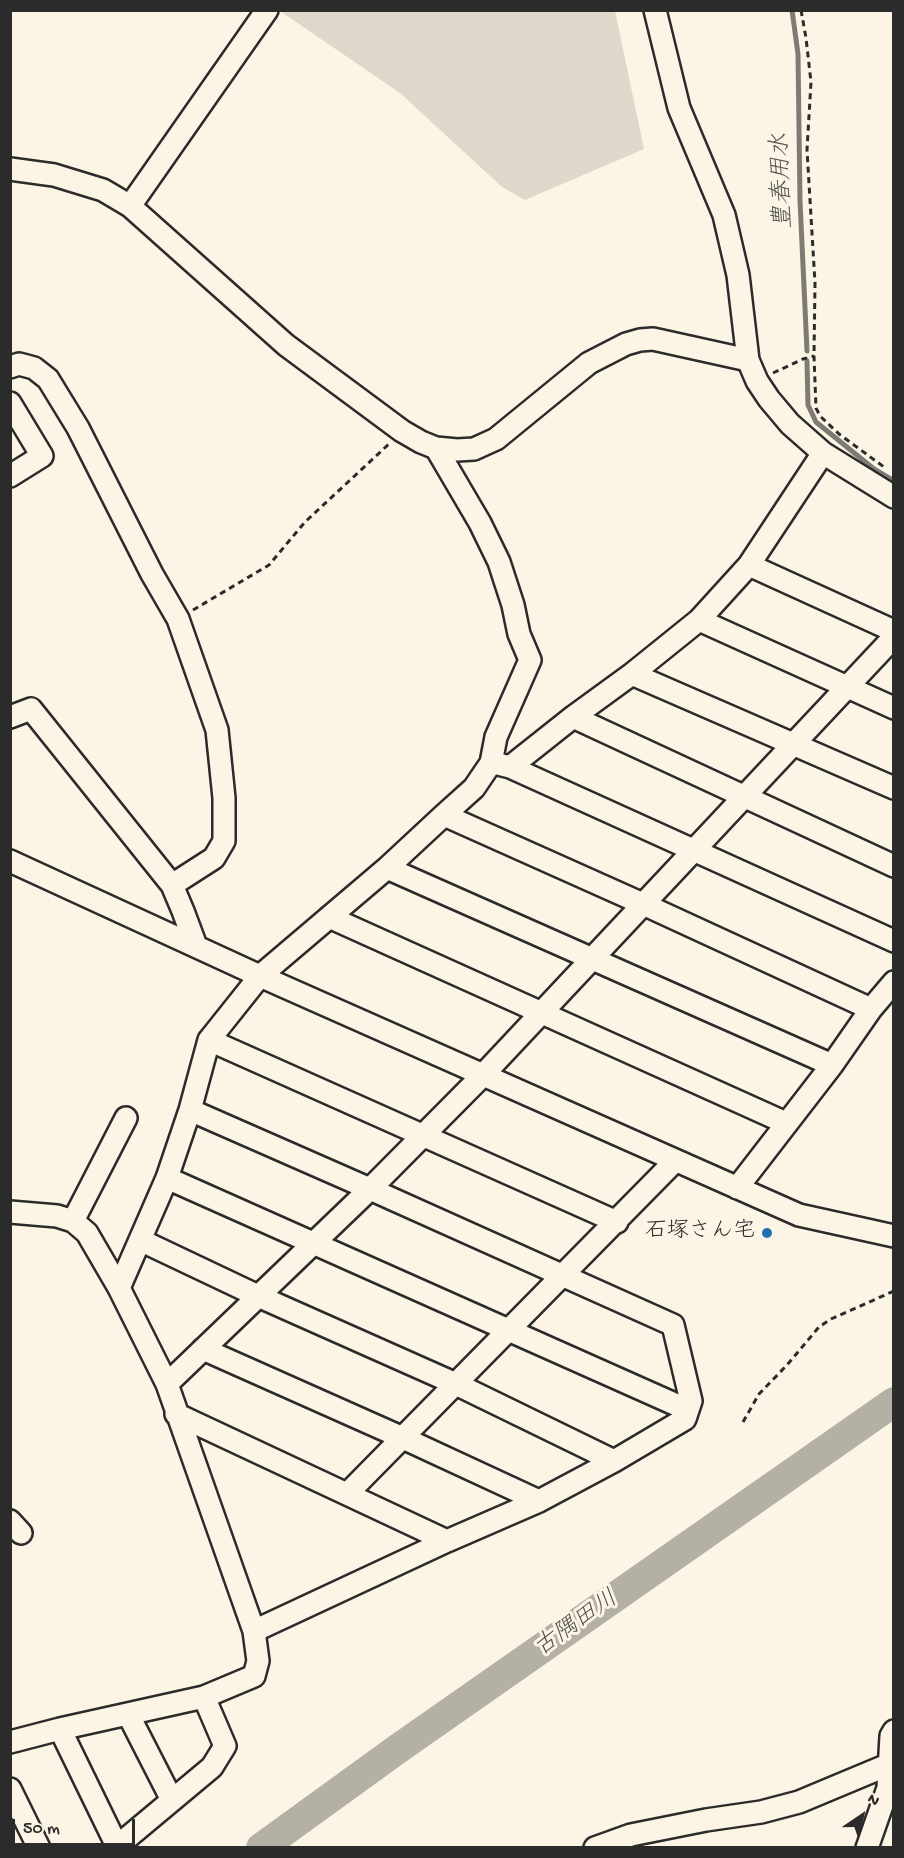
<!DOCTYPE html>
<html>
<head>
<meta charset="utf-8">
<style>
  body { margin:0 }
  #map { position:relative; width:904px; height:1858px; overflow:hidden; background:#fcf5e5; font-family:"Gochi Hand",sans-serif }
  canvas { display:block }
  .frame { position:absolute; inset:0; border:12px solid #2b2b2b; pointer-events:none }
  .north { position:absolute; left:832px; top:1786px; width:60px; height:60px; -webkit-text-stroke:4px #fcf5e5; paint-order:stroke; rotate:35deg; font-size:16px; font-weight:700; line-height:24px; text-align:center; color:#2b2b2b }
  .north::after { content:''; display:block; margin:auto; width:21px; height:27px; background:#2b2b2b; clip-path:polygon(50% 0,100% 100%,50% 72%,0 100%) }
  .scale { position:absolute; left:12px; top:1819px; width:123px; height:27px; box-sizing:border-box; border:3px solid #2b2b2b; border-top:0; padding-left:8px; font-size:18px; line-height:21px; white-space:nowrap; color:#2b2b2b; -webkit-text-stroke:4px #fcf5e5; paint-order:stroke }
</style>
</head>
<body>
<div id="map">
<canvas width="904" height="1858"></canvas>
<div class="frame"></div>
<div class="north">N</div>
<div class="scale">50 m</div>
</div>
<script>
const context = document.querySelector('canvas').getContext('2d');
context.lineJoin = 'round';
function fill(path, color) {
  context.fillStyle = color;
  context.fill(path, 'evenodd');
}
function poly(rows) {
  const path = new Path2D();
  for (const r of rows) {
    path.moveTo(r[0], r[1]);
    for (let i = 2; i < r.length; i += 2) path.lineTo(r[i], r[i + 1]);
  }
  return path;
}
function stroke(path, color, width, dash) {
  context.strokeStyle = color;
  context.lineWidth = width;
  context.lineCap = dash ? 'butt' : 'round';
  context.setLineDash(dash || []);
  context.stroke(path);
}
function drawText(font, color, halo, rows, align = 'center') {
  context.font = font + ' "Gochi Hand","Klee One",sans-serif';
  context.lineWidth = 6;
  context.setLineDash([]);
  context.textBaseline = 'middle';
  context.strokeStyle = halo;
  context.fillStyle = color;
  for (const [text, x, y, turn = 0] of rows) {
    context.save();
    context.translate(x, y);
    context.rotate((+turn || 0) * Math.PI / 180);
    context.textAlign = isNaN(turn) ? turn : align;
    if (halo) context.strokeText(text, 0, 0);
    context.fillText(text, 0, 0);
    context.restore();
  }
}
const green = poly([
  [280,11,615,11,644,149,525,200,502,187,400,93]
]);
const stream = poly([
  [792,10,798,54,800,201,807,351],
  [807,361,808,405,816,422,874,469,894,481]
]);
const river = poly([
  [261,1848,399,1748,894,1402]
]);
const path = poly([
  [801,10,806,38,811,82,807,150,815,283,814,356,816,408,820,416,839,434,884,467],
  [773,373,803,359,814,356],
  [193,610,269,565,305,522,390,443],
  [743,1422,759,1394,787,1365,819,1327,831,1319,894,1291]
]);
const minor = poly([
  [655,10,679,108,724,215,738,275,748,360,757,381,769,399,790,424,823,453,894,497],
  [10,169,54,175,103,190,130,206,286,345,402,431,421,442,436,448,457,450,474,449,496,439,589,363,626,344,640,340,653,339,748,360],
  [130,206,267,10],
  [10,367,19,364,34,368,48,379,78,428,152,574,178,619,217,730,224,798,224,841,214,858,172,885],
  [10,403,42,456,10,476],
  [749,565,894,631],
  [699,620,894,708],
  [632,674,894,788],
  [10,717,31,709,172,885,183,911,196,946],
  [573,717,894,866],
  [498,764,510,767,894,941],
  [510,767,573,717,632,674,699,620,749,565,823,453],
  [444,815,643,904,871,1009],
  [10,861,260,976,799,1215,894,1236],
  [387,868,832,1065],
  [329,917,786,1123],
  [209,1040,617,1222],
  [190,1110,370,1189,673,1325,691,1401,685,1419,614,1461,539,1501,447,1541,254,1631],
  [167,1178,688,1410],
  [737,1188,832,1065,871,1009,894,982],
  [10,1212,57,1216,73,1221,87,1233,119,1288,167,1384,254,1631,258,1661,254,1676,204,1697,60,1729,10,1742],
  [73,1221,126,1118],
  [140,1240,258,1296,456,1384,614,1461],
  [119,1288,167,1178,190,1110,209,1040,260,976,387,868,444,815,474,788,491,763,496,737,530,660,519,634,513,605,499,562,480,523,436,448],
  [203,1349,403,1438,539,1501],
  [167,1384,370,1189,483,1075,894,637],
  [176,1414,447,1541],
  [348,1493,675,1161],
  [10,1521,21,1533],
  [128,1714,172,1800],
  [60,1729,117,1846],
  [10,1789,39,1848],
  [115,1848,212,1767,225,1746,204,1697],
  [595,1848,631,1835,706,1820,761,1812,799,1802,890,1764],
  [867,1848,888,1788,891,1736,894,1731]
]);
const markers = [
  [767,1233,6,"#1f6fb2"]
];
const poiNames = [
  ["石塚さん宅",755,1233]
];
const waterNames = [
  ["豊春用水",784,181,-92],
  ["古隅田川",577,1625,-35]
];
fill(green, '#ded8ca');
stroke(stream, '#7d7b74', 5);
stroke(river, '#b4b0a5', 30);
stroke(minor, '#2b2b2b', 26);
stroke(path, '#2b2b2b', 3, [6, 4.5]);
stroke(minor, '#fcf5e5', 21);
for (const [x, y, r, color] of markers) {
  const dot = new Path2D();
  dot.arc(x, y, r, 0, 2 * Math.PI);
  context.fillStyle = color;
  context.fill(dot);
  stroke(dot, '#fcf5e5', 2);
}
drawText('22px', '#2b2b2b', '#fcf5e5', poiNames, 'right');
drawText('italic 24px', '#545350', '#fcf5e5', waterNames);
</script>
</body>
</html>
